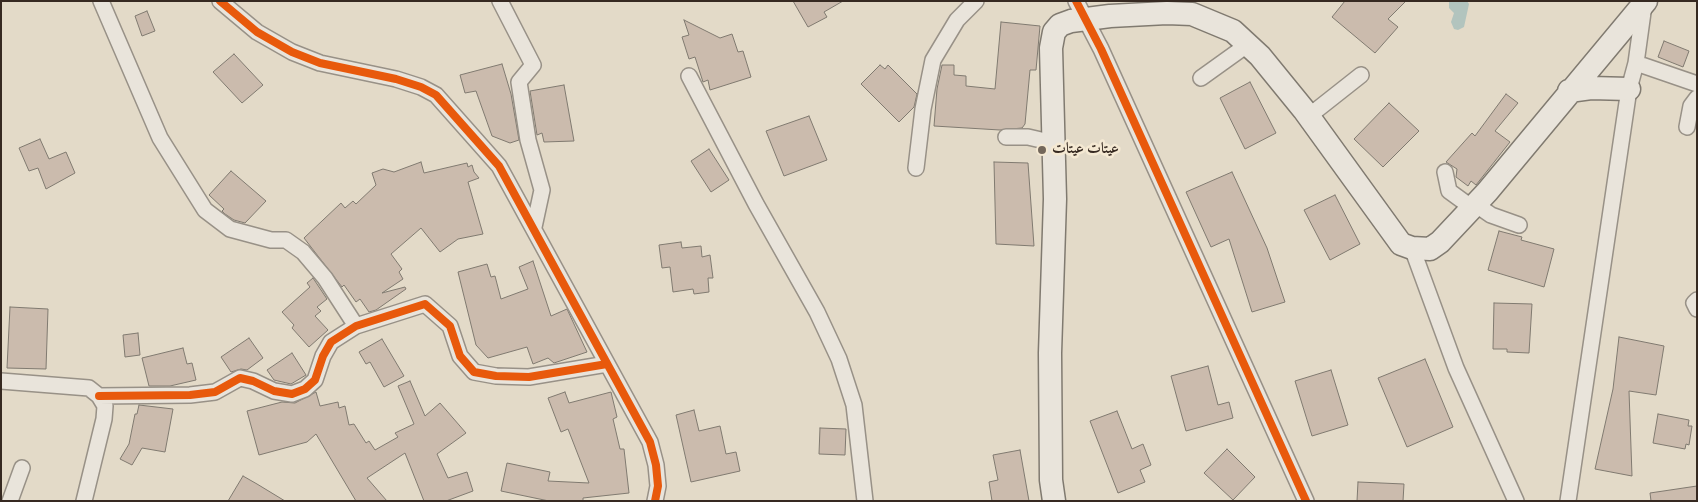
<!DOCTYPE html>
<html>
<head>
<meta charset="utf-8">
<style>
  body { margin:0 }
  #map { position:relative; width:1698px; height:502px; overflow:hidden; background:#e3dac8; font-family:"Sorts Mill Goudy",serif }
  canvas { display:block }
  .frame { position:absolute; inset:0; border:2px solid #362921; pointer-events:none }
</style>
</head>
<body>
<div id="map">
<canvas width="1698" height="502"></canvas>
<div class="frame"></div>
</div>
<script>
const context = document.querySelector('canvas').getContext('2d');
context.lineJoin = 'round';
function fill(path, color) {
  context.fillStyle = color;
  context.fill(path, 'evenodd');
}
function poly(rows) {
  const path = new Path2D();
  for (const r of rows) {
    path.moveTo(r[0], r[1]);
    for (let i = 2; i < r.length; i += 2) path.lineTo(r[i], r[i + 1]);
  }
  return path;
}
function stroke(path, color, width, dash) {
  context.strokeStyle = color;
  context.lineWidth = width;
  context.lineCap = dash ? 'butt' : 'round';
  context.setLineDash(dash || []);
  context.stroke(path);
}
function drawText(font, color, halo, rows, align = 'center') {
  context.font = font + ' "Sorts Mill Goudy",Amiri,serif';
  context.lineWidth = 5;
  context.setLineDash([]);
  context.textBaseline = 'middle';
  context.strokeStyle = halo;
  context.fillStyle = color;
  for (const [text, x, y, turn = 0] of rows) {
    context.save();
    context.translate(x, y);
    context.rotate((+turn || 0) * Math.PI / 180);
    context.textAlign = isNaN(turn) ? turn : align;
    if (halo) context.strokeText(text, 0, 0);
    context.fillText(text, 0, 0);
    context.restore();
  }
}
const water = poly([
  [1449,1,1467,1,1469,4,1464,27,1458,30,1454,29,1451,22,1454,13,1449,8]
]);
const building = poly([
  [793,1,843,1,824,12,827,17,808,27,793,1],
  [1345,1,1406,1,1388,19,1398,27,1375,53,1332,17,1345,1],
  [147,11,155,31,142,36,135,16,147,11],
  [684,20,720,38,732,34,738,52,743,51,751,77,710,90,708,80,703,82,695,57,689,59,682,37,689,35,684,20],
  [1001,22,1040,26,1036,70,1030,70,1025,124,1022,128,1000,130,934,126,937,89,942,65,954,65,954,75,966,76,966,86,995,89,1001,22],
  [1664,41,1689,51,1683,67,1658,57,1664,41],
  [234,54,263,85,242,103,213,72,234,54],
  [502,64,511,94,519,140,510,143,492,136,476,91,465,93,460,75,502,64],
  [880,65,885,69,888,65,917,94,914,107,899,122,861,84,880,65],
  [1250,82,1276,133,1245,149,1220,98,1250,82],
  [564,85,574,141,544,142,542,133,537,135,530,91,564,85],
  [1506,94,1518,103,1495,131,1510,142,1476,185,1471,181,1468,186,1456,177,1457,169,1446,162,1472,133,1475,136,1506,94],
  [1389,103,1419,131,1383,167,1354,139,1389,103],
  [809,116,827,160,784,176,766,131,809,116],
  [40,139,49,159,66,152,75,173,46,189,38,168,29,171,19,148,40,139],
  [709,149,729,180,711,192,691,161,709,149],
  [421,162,424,173,467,163,468,167,472,165,474,172,479,178,468,182,483,234,458,239,440,252,421,228,391,254,402,269,399,272,403,279,382,293,405,287,406,289,376,310,369,312,360,299,356,302,344,285,342,287,304,238,341,203,345,208,353,201,356,204,376,185,372,173,383,169,394,172,421,162],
  [994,162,1028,163,1034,246,996,244,994,162],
  [231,171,266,201,245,223,234,220,225,214,222,211,224,209,209,195,231,171],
  [1232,172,1267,248,1285,302,1252,312,1229,239,1211,247,1186,192,1232,172],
  [1335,195,1360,244,1330,260,1304,210,1335,195],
  [1499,231,1522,237,1521,240,1554,249,1544,287,1488,270,1499,231],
  [681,242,682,248,701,246,702,257,710,255,713,278,708,278,709,292,694,294,693,289,673,292,670,267,662,268,659,245,681,242],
  [533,261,551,316,567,309,587,352,554,363,548,358,533,364,527,347,488,358,476,345,458,272,487,264,491,277,495,276,501,299,528,289,519,267,533,261],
  [313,278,327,299,317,307,321,311,315,316,328,330,309,347,292,328,294,325,282,312,310,287,307,283,313,278],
  [1494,303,1532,304,1529,353,1507,352,1507,349,1493,349,1494,303],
  [10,307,48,309,46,369,7,368,10,307],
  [138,333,140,355,125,357,123,335,138,333],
  [1619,337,1664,346,1656,395,1629,391,1632,476,1595,469,1613,389,1619,337],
  [249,338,263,358,247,370,241,369,231,372,221,357,249,338],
  [382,339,404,376,384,387,370,362,366,364,359,352,382,339],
  [183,348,187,364,192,363,196,380,170,386,149,386,142,358,183,348],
  [292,353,306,375,291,384,274,380,267,370,292,353],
  [1425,359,1453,427,1407,447,1378,378,1425,359],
  [1208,366,1218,405,1229,402,1233,418,1186,431,1171,376,1208,366],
  [1331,370,1348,425,1312,436,1295,381,1331,370],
  [410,381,425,416,440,403,466,433,437,454,448,478,467,472,473,491,446,501,424,501,405,453,367,478,387,501,356,501,316,434,307,442,259,455,247,411,282,402,295,403,316,392,320,406,338,402,339,408,345,406,349,425,354,424,366,443,369,441,375,450,398,437,395,433,414,424,398,386,410,381],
  [565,392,569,403,611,392,617,417,613,419,620,449,624,449,629,493,583,498,583,501,549,501,501,491,507,463,550,472,548,481,589,483,568,429,561,432,548,398,565,392],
  [139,405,173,409,165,452,142,448,132,465,120,459,129,444,135,414,137,414,139,405],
  [694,410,699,431,720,426,726,454,736,452,740,471,691,482,676,415,694,410],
  [1117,411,1132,449,1143,444,1151,465,1140,470,1145,482,1118,493,1090,421,1117,411],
  [1658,414,1689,420,1688,426,1692,426,1689,445,1686,444,1685,449,1653,443,1658,414],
  [820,428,846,429,845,455,819,454,820,428],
  [1227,449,1255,477,1233,500,1204,473,1227,449],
  [1020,450,1029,501,992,501,989,482,998,480,993,455,1020,450],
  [243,476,257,484,285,501,228,501,243,476],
  [1358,482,1404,484,1403,501,1357,501,1358,482],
  [1697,486,1697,501,1651,501,1650,493,1697,486]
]);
const minor = poly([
  [101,1,160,138,205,210,230,229,271,240,286,240,303,252,325,278,356,326],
  [220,1,257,32,292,52,320,63,396,79,421,87,436,95,499,166,650,442,656,465,658,486,655,501],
  [500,1,533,65,519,82,528,140,542,190,534,227],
  [1076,1,1101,49,1306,501],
  [1636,63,1697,84],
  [689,76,756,204,817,312,839,359,854,405,865,501],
  [1201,78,1247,45],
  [1309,116,1361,75],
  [1687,127,1691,106,1697,98],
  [1006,137,1028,137,1054,143],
  [916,168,923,109,933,60,957,20,976,1],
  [1445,172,1449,191,1471,207],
  [1475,204,1491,215,1519,225],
  [1412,248,1456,368,1516,501],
  [1697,300,1694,303,1697,309],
  [1,381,89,388,99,396,105,406,104,419,84,501],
  [99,396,190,395,215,392,240,378,253,381,274,391,292,394,305,389,315,380,323,356,331,342,356,326,425,304,450,326,460,356,474,372,496,376,529,377,607,364],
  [10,501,22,468],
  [1568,501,1629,89,1636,63,1644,5]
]);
const secondary = poly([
  [1569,91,1591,88,1629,89],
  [1054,501,1051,480,1050,353,1055,199,1051,48,1054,32,1060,25,1071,21,1110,16,1167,13,1192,14,1233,31,1260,56,1304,110,1401,244,1412,248,1430,249,1440,242,1487,192,1646,1]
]);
const cycleway = poly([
  [220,1,257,32,292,52,320,63,396,79,421,87,436,95,499,166,650,442,656,465,658,486,655,501],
  [1076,1,1101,49,1306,501],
  [99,396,190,395,215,392,240,378,253,381,274,391,292,394,305,389,315,380,323,356,331,342,356,326,425,304,450,326,460,356,474,372,496,376,529,377,607,364]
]);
const markers = [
  [1042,150,5,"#73675b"]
];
const poiNames = [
  ["عيتات عيتات",1052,150]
];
fill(water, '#b2c4be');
fill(building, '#cbbbad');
stroke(building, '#807a70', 1);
stroke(minor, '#989187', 18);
stroke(secondary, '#807a70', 25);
stroke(minor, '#e9e4db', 15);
stroke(secondary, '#e9e4db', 22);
stroke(cycleway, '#e8590c', 8);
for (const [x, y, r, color] of markers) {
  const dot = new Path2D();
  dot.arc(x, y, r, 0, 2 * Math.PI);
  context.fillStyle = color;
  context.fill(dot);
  stroke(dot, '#f5e9d3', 2);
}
drawText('bold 15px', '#362921', '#f5e9d3', poiNames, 'left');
</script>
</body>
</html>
